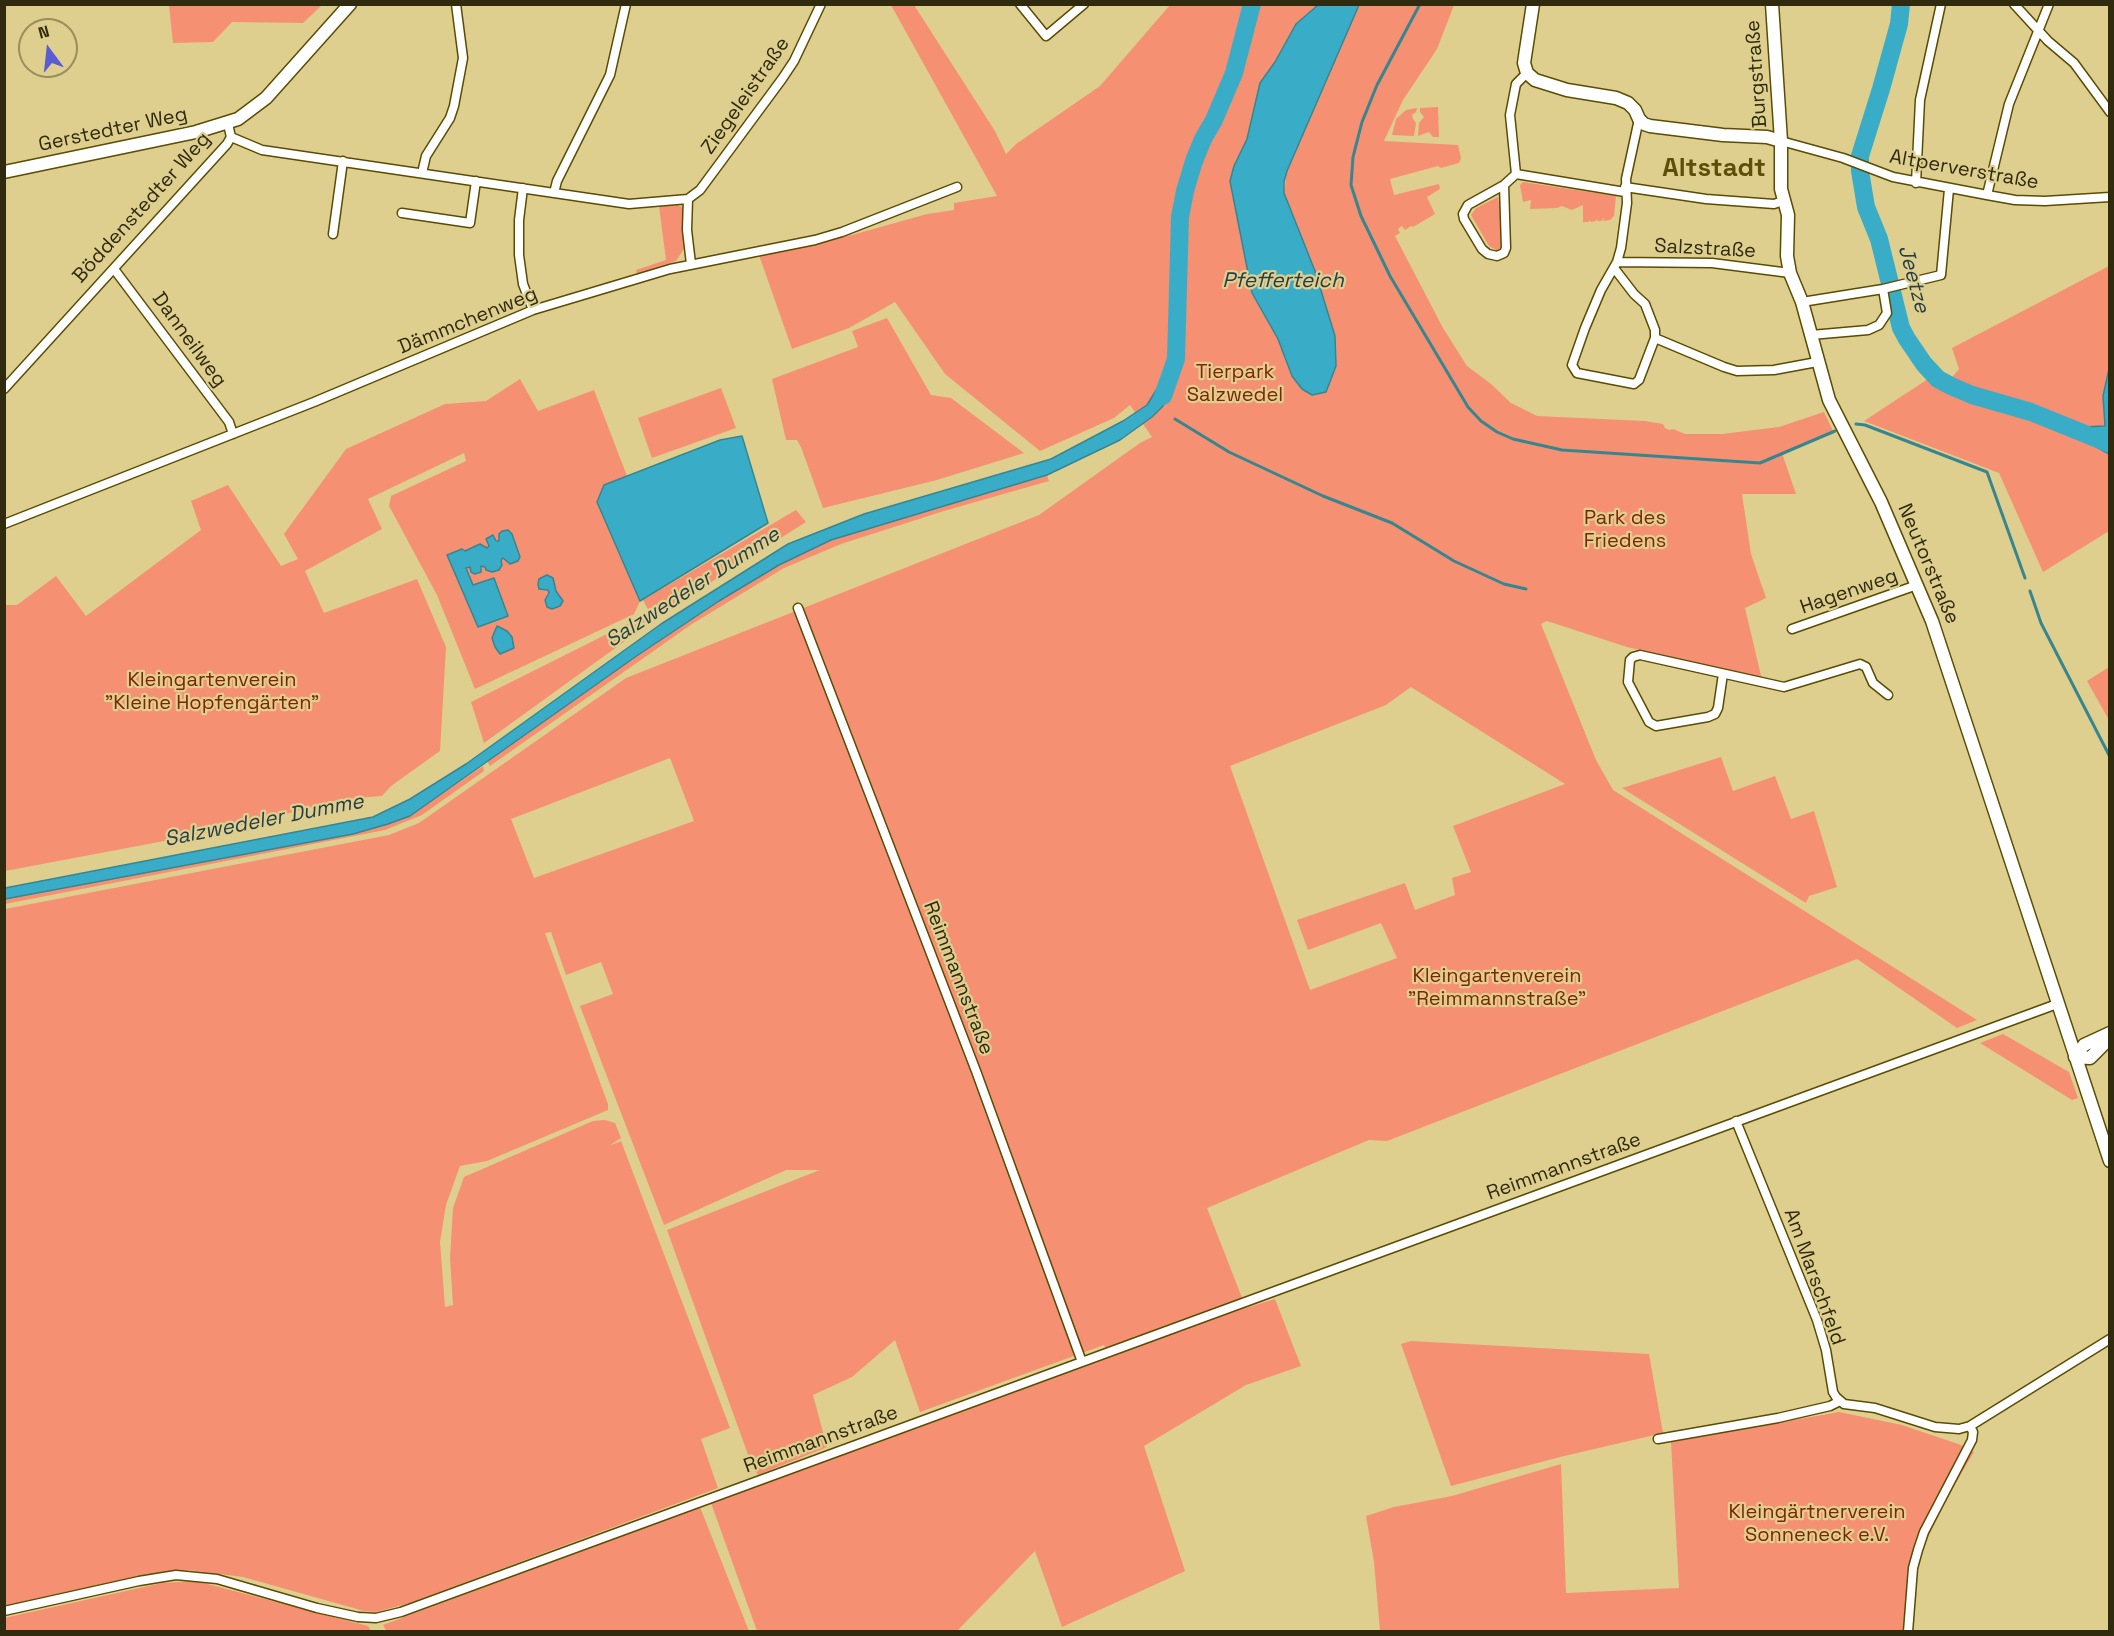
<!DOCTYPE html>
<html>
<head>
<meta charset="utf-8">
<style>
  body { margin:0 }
  #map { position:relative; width:2114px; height:1636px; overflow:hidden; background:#decf8e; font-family:"Space Grotesk",sans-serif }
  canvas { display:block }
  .frame { position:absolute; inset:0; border:6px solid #302a0f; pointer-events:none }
  .north { position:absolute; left:18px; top:18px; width:60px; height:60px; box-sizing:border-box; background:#decf8e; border:2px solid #988d5b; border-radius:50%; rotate:345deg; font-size:16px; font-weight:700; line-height:24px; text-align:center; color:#302a0f }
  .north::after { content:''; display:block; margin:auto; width:21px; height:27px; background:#585dd4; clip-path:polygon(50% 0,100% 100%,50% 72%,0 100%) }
</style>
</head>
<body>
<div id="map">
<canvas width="2114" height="1636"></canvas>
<div class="frame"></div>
<div class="north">N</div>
</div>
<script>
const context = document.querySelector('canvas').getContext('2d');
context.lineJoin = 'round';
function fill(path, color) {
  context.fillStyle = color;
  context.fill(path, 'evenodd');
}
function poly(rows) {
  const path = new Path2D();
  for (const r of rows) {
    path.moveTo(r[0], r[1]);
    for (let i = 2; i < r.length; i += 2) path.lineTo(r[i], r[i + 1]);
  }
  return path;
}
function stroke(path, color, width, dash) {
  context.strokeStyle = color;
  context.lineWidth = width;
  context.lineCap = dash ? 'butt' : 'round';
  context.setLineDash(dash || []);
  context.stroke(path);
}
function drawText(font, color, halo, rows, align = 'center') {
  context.font = font + ' "Space Grotesk",sans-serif';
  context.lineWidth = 4.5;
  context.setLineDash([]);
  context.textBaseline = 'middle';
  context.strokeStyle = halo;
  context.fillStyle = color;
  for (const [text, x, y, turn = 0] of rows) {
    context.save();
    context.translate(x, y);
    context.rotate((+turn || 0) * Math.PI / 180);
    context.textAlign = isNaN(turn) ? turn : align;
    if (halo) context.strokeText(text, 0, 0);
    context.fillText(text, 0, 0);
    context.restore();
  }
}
const green = poly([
  [169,5,169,4,322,5,303,23,232,22,213,42,173,43],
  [891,5,914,5,995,131,1006,154,1016,144,1100,86,1170,5,1318,5,1296,24,1275,62,1260,83,1247,139,1234,166,1230,181,1252,293,1278,339,1292,376,1326,392,1336,367,1335,336,1315,271,1284,193,1287,171,1359,5,1454,5,1437,49,1403,100,1384,141,1458,145,1461,158,1459,163,1441,168,1438,166,1390,179,1394,195,1439,184,1440,189,1427,197,1435,214,1413,227,1411,226,1405,230,1402,226,1398,229,1400,233,1395,236,1443,328,1467,366,1491,384,1511,403,1537,416,1645,421,1663,424,1665,428,1669,430,1673,429,1685,434,1722,434,1779,427,1824,412,1834,433,1782,453,1796,494,1742,494,1751,554,1766,598,1745,608,1762,680,1627,647,1547,621,1541,624,1596,760,1613,790,1977,1020,1957,1028,1857,959,1387,1141,1369,1140,1207,1208,1246,1308,1275,1299,1301,1366,1246,1385,1144,1446,1185,1571,1062,1627,1035,1551,957,1631,757,1631,711,1503,1109,1357,1104,1345,920,1412,895,1340,852,1377,813,1395,827,1447,758,1475,751,1463,667,1230,820,1170,786,1170,664,1225,580,1006,613,994,601,962,566,975,551,932,545,933,608,1104,608,1110,487,1161,460,1166,446,1205,440,1242,445,1307,453,1305,450,1258,453,1208,464,1177,593,1121,605,1120,615,1123,621,1138,609,1146,621,1141,730,1428,701,1439,718,1488,410,1603,376,1612,364,1611,243,1577,188,1570,162,1572,5,1606,5,909,389,835,419,823,626,678,1039,515,1140,443,1152,437,1130,405,1114,418,1040,451,945,374,895,302,849,328,792,349,759,255,852,235,927,214,954,210,954,203,997,196],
  [1411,687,1565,784,1453,826,1471,872,1452,878,1455,895,1415,910,1405,883,1297,920,1308,950,1381,923,1397,958,1310,990,1230,766,1386,705],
  [670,758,694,821,534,878,511,819],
  [1438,107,1439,137,1433,137,1429,132,1418,136,1419,123,1424,117,1420,112,1420,108],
  [1417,108,1416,112,1412,115,1413,119,1416,123,1414,136,1392,135,1396,119,1406,110],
  [1523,182,1616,196,1614,216,1610,220,1604,221,1603,218,1602,221,1598,221,1596,219,1596,221,1591,222,1589,220,1589,222,1583,222,1583,205,1572,210,1562,206,1557,208,1530,209,1531,200,1523,202,1520,185],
  [1498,197,1506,244,1503,249,1498,251,1489,246,1471,215,1476,208],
  [676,204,683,208,685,247,676,261,637,274,636,270,666,260,659,206],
  [2109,266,2110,369,2103,396,2105,426,2081,427,1949,381,1959,369,1952,348],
  [887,318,931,395,951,398,1024,453,937,480,823,508,801,447,797,440,786,440,772,379,858,347,852,331],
  [1931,377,1960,393,2079,437,2109,453,2109,531,2043,572,1999,473,1864,421],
  [520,379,538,411,594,390,627,476,604,485,597,502,640,601,634,614,475,689,437,595,389,506,391,496,466,461,464,453,368,499,382,529,305,571,324,613,417,579,446,647,440,751,391,786,382,796,343,799,228,829,5,871,5,605,17,605,56,576,86,616,201,530,191,501,228,485,281,566,298,559,284,534,346,449,445,404,486,401],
  [721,388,736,428,652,458,638,418],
  [1047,475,1049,481,944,511,841,544,784,568,692,624,490,766,487,761,638,655,719,601,779,565,831,540],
  [796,510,806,522,653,619,643,600],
  [645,615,650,623,484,743,471,702],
  [2109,667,2109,720,2087,681],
  [1721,757,1733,791,1775,776,1791,819,1814,811,1837,887,1809,896,1806,903,1622,788],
  [483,766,484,771,422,815,385,830,5,904,5,899,353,834,388,824,410,816],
  [2003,1034,2069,1072,2078,1098,2072,1100,1980,1043],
  [1411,1341,1649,1354,1663,1433,1560,1457,1451,1486,1401,1344],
  [1839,1412,1902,1425,1961,1445,1974,1452,1948,1496,1923,1548,1904,1631,1380,1631,1374,1562,1366,1516,1394,1507,1452,1496,1561,1464,1566,1593,1679,1588,1671,1442],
  [700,1507,749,1631,387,1632,383,1625],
  [196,1581,368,1626,371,1631,5,1632,4,1618,162,1583]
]);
const water = poly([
  [1318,5,1359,5,1287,171,1284,182,1284,193,1315,271,1335,336,1336,366,1326,392,1312,395,1302,389,1292,376,1278,339,1252,293,1230,181,1234,166,1247,139,1260,83,1275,62,1296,24,1318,5],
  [2109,369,2109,454,2079,437,2077,431,2081,427,2105,426,2103,396,2109,369],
  [1175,374,1163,406,1152,417,1120,440,1047,475,831,540,779,565,719,601,638,655,410,816,388,824,353,834,5,899,5,888,373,817,410,799,466,764,661,624,788,544,864,514,1051,459,1123,421,1147,405,1163,379,1175,374],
  [742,436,768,523,640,601,597,502,604,485,720,440,742,436],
  [508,530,512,534,520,557,518,561,510,564,503,558,501,560,502,565,499,570,492,572,486,570,485,567,481,566,481,572,475,574,471,572,470,567,466,568,473,585,494,578,508,616,478,627,447,555,462,549,465,551,480,544,487,548,489,546,486,539,493,535,496,541,499,541,499,534,502,531,508,530],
  [547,575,553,578,556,591,563,601,560,606,552,609,547,607,545,600,549,593,548,590,539,589,538,584,539,579,547,575],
  [497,626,507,631,512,637,514,648,500,654,495,647,492,638,497,626]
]);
const stream = poly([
  [1420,4,1377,85,1362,122,1353,157,1351,185,1361,216,1390,276,1468,407,1481,421,1497,432,1513,439,1562,450,1760,463,1835,431],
  [1175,419,1229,452,1323,496,1392,523,1454,561,1504,584,1526,589],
  [1856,424,1865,425,1987,472,2025,578],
  [2030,591,2041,623,2110,757]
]);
const river = poly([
  [1901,4,1899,24,1881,89,1860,156,1860,171,1866,207,1879,239,1901,328,1907,339,1924,364,1938,379,1951,386,1972,395,2031,412,2110,444],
  [1163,396,1176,359,1180,217,1185,191,1194,161,1203,139,1214,120,1234,73,1252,4]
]);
const street = poly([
  [1020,4,1046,36,1084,4],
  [2014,4,2048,41,2074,63,2110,112],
  [231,137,262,150,629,204,688,199],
  [1781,141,1843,158,1893,177,1987,195,2015,200,2045,201,2110,197],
  [422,173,426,156,450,118,454,106,463,58,456,4],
  [1516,174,1625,192],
  [1516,174,1510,115,1516,84,1527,73],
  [1916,183,1920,100,1941,4],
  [1504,185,1468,205,1463,214,1464,219,1482,249,1488,254,1497,256,1504,253,1506,248,1504,185,1516,174],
  [1625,187,1706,199,1774,204,1783,201],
  [523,188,519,220,519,255,523,284,533,310],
  [554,193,557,181,610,75,626,4],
  [1987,195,2009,104,2049,4],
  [688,199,700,190,782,79,794,61,821,4],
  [688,199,687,230,691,264],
  [402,213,470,223,476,181],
  [333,234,343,161],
  [1617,262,1712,263,1790,273],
  [1614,268,1634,294,1645,304,1655,330,1655,338,1639,380,1634,384,1577,373,1572,365,1585,328,1601,290,1617,262,1621,248,1627,203,1626,179,1639,119],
  [114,269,229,422,233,434],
  [1802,302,1883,289,1941,275,1949,189],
  [1811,335,1868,330,1879,325,1887,313,1883,289],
  [1655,338,1724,367,1737,371,1774,370,1817,362],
  [4,389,227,144,231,137,228,124],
  [4,524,314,402,533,310,670,269,815,240,842,232,957,187],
  [798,608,976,1071,1082,1362],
  [1792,629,1917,585],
  [1723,674,1718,708,1715,714,1708,717,1656,726,1649,722,1628,682,1630,660,1633,657,1640,655,1784,687,1860,664,1866,667,1873,683,1888,695],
  [1736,1121,1817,1320,1826,1350,1833,1392,1836,1397,1844,1404,1875,1408,1935,1427,1959,1429,1970,1426,2110,1339],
  [1658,1439,1778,1418,1830,1406,1840,1401],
  [4,1611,139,1581,176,1575,217,1579,317,1608,358,1617,376,1618,401,1612,2057,1004],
  [1908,1632,1913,1568,1918,1550,1924,1532,1972,1440,1973,1432,1970,1426]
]);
const secondary = poly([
  [1533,4,1524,63,1527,73,1535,80,1567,90,1616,98,1628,103,1635,110,1639,119,1644,124,1650,126,1723,135,1767,137,1781,141],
  [1772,4,1781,141,1781,189,1788,215,1787,256,1790,273,1802,302,1829,400,1881,502,1932,621,2110,1161],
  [4,172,196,132,238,119,266,98,350,4],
  [2075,1057,2090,1058,2103,1045,2107,1035],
  [2075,1057,2084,1045,2110,1033]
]);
const streetNames = [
  ["Burgstraße",1757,74,-94],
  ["Ziegeleistraße",746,96,-55],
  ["Gerstedter Weg",113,130,-12],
  ["Altperverstraße",1964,170,10],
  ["Böddenstedter Weg",142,208,-48],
  ["Salzstraße",1705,249,3],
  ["Dämmchenweg",468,321,-22],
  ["Danneilweg",189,340,54],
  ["Neutorstraße",1928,564,67],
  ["Hagenweg",1849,592,-19],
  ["Reimmannstraße",958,978,69],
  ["Reimmannstraße",1564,1167,-20],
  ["Am Marschfeld",1814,1277,70],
  ["Reimmannstraße",821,1440,-20]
];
const parkNames = [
  ["Tierpark",1235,373],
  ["Salzwedel",1235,396],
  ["Park des",1625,519],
  ["Friedens",1625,542],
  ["Kleingartenverein",212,681],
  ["\"Kleine Hopfengärten\"",212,704],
  ["Kleingartenverein",1497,977],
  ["\"Reimmannstraße\"",1497,1000],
  ["Kleingärtnerverein",1817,1513],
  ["Sonneneck e.V.",1817,1536]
];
const waterNames = [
  ["Jeetze",1913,279,75],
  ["Pfefferteich",1283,281],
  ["Salzwedeler Dumme",693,588,-33],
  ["Salzwedeler Dumme",264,821,-11]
];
const districtNames = [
  ["Altstadt",1714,169]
];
fill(green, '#f69073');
fill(water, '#39adc8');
stroke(water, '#368690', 1.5);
stroke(stream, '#368690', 3);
stroke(river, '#39adc8', 18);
stroke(street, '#5a4c02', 11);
stroke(secondary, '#5a4c02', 15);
stroke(street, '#fff', 8);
stroke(secondary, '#fff', 12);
drawText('20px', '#302a0f', '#decf8e', streetNames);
drawText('20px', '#802405', '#decf8e', parkNames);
drawText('italic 21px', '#263f46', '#decf8e', waterNames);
drawText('bold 26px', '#5d4f07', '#decf8e', districtNames);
</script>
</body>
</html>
